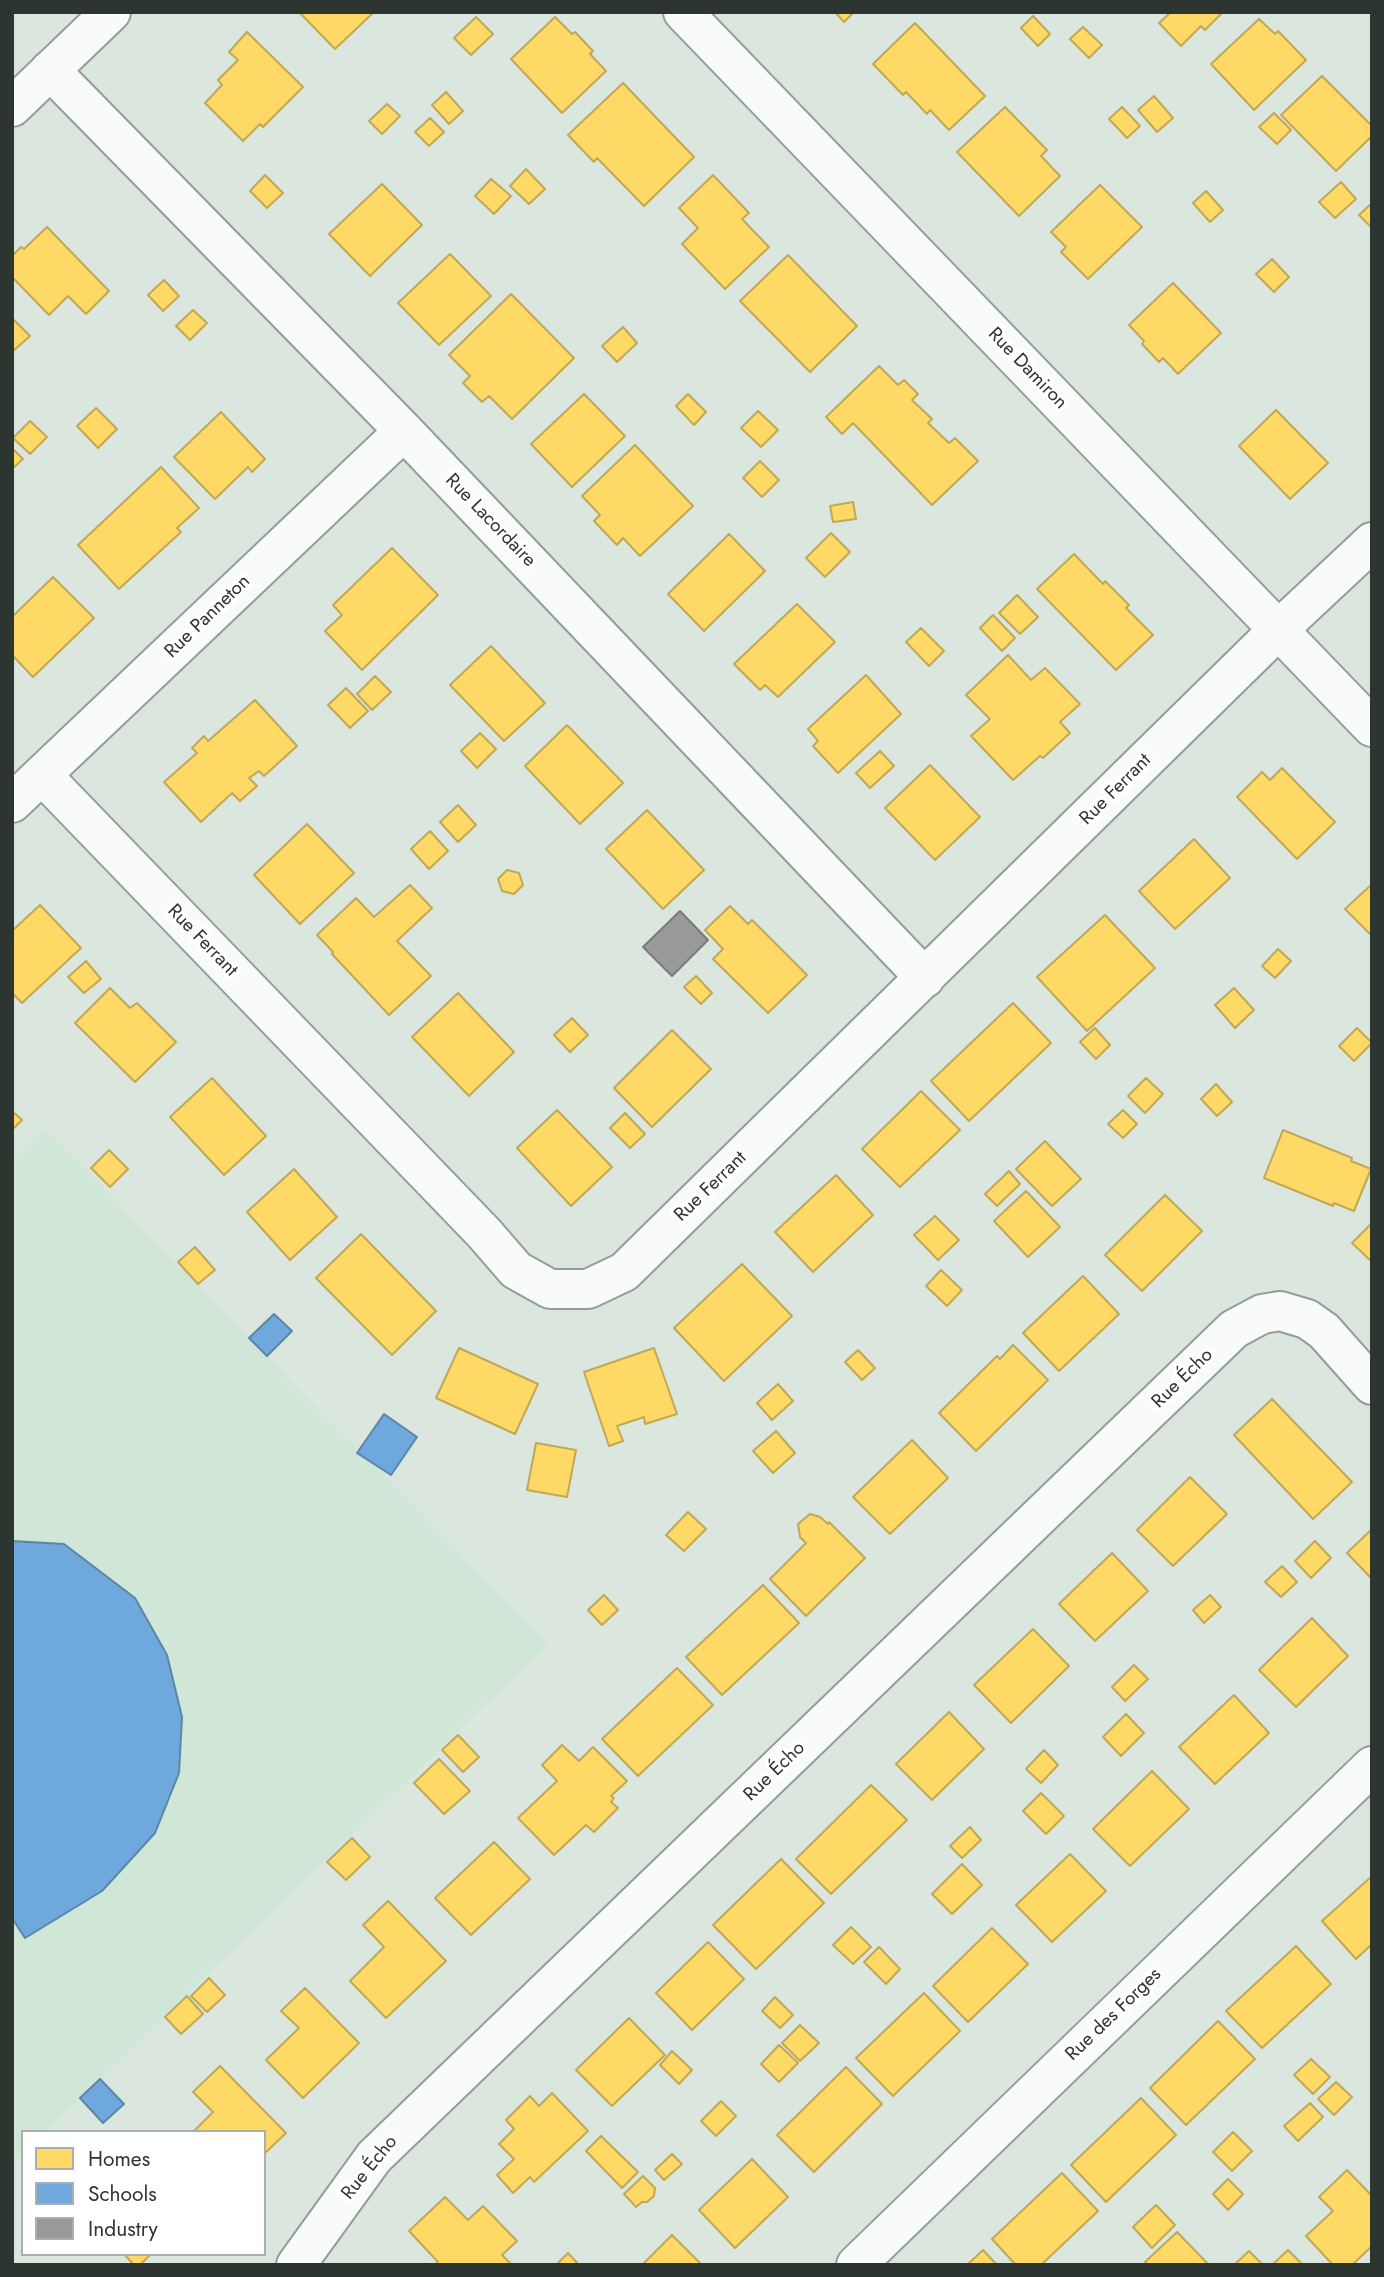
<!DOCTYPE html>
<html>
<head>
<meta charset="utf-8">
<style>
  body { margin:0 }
  #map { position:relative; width:1384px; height:2277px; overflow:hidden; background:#dae6de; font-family:Jost,sans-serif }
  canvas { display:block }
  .frame { position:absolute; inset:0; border:14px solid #2d3530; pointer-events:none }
  .legend { position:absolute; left:21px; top:2130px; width:245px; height:126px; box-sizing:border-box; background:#fff; border:2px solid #abaeac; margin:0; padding:9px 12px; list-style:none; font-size:21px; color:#2d3530 }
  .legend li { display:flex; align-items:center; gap:14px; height:35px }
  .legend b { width:35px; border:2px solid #abaeac }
</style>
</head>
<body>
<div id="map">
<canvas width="1384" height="2277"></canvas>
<div class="frame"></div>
<ul class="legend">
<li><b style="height:19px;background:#ffd966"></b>Homes</li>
<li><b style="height:19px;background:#6fa8dc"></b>Schools</li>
<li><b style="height:19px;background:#999"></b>Industry</li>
</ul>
</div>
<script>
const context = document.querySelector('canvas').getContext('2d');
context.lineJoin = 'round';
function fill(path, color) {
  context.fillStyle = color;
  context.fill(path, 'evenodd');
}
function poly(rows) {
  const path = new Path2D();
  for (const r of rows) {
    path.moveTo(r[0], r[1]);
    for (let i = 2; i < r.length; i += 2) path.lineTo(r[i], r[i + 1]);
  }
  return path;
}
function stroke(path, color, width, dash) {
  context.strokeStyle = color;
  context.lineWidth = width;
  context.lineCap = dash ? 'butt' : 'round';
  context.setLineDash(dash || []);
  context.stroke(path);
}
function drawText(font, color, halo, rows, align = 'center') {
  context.font = font + ' Jost,sans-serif';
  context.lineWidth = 7;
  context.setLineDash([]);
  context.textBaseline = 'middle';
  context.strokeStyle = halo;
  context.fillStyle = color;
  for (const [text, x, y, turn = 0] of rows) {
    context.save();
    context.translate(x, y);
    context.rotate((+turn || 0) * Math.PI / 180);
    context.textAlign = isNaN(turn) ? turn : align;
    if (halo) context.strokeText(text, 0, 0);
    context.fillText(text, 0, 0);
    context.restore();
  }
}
const built = poly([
  [45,1129,548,1644,45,2132,23,2132,23,2153,12,2163,12,1158]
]);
const homes = poly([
  [299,12,374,12,335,49,299,12],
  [835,12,854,12,844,22,835,12],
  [1171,12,1223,12,1205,30,1201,26,1181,46,1159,23,1171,12],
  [1033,16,1050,34,1038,46,1021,28,1033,16],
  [476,17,493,34,471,55,454,38,476,17],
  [555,17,572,34,575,32,593,51,590,54,606,71,562,113,511,59,555,17],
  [1259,19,1275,34,1278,31,1306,60,1254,110,1211,64,1259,19],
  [915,23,985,96,949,130,930,110,927,114,906,92,903,95,873,64,915,23],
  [1083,27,1102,45,1089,58,1070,39,1083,27],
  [247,32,303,87,263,127,260,124,243,141,205,103,222,85,218,80,238,60,229,52,247,32],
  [1322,76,1372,126,1372,136,1336,171,1281,115,1322,76],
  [623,83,694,157,644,206,597,158,594,162,568,135,623,83],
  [446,92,463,111,449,124,432,105,446,92],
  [1154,96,1173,118,1157,132,1138,110,1154,96],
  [387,104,400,116,382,134,369,121,387,104],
  [1005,107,1047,150,1041,156,1060,176,1019,216,957,152,1005,107],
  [1122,107,1140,126,1127,138,1109,119,1122,107],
  [1274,113,1291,130,1277,144,1259,127,1274,113],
  [430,118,444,132,429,146,415,132,430,118],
  [526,169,545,189,529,204,510,186,526,169],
  [265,175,283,193,267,208,250,191,265,175],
  [713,175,749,213,742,219,769,247,725,289,682,244,698,228,679,208,713,175],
  [491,179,511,196,494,214,475,196,491,179],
  [1341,182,1356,199,1335,218,1319,202,1341,182],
  [382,184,422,225,370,276,329,234,382,184],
  [1100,185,1142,227,1088,279,1061,252,1066,247,1051,232,1100,185],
  [1206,191,1223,210,1210,222,1193,203,1206,191],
  [1372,203,1372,228,1359,215,1372,203],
  [47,227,109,291,86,314,68,296,49,315,12,277,12,256,21,247,24,249,47,227],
  [450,254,491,296,439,345,398,303,450,254],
  [788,255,857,326,810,372,740,301,788,255],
  [1272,259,1289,277,1274,292,1256,274,1272,259],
  [164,280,179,296,163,311,148,295,164,280],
  [1173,283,1221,333,1178,374,1163,358,1159,362,1142,344,1144,341,1129,325,1173,283],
  [511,294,574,358,512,419,489,396,482,402,463,383,470,376,449,355,511,294],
  [193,310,207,323,190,340,176,326,193,310],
  [12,318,30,336,12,352,12,318],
  [623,327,637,343,617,362,602,346,623,327],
  [879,366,898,385,904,380,918,394,912,400,932,419,928,423,949,443,955,438,978,461,932,505,853,423,842,434,826,417,879,366],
  [584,394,625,436,572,487,531,444,584,394],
  [688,394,706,412,694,425,676,406,688,394],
  [96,408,117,429,98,448,77,426,96,408],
  [1276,410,1328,463,1290,499,1239,446,1276,410],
  [758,411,778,430,761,447,741,428,758,411],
  [221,412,265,459,252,472,248,467,215,499,174,457,221,412],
  [30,421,47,437,30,454,13,438,30,421],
  [635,445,693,506,640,556,623,538,617,545,594,521,600,515,582,496,635,445],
  [12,448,23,459,12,469,12,448],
  [760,461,779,480,762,497,743,478,760,461],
  [161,467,199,508,177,528,181,532,119,589,78,545,161,467],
  [853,502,856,519,833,522,830,506,853,502],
  [831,533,850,552,825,577,806,558,831,533],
  [729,534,765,571,704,631,668,594,729,534],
  [392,548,438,595,362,670,325,631,342,615,333,605,392,548],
  [1074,554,1103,584,1105,581,1129,605,1126,608,1153,635,1116,670,1037,589,1074,554],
  [53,577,94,618,33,677,12,655,12,617,53,577],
  [1017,595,1038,617,1020,634,999,613,1017,595],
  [797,604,835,642,778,697,765,685,760,690,734,664,797,604],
  [993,615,1015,638,1002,651,980,628,993,615],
  [921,628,944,651,929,666,906,642,921,628],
  [491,646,545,703,504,741,450,685,491,646],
  [1008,655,1031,680,1045,668,1080,704,1060,722,1070,733,1043,758,1040,756,1013,780,971,736,990,719,966,695,1008,655],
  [866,675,901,714,838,773,813,746,818,741,808,729,866,675],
  [375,676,391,692,372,710,357,694,375,676],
  [346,688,368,711,350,728,328,705,346,688],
  [255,700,297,746,264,776,259,771,249,778,257,786,240,801,232,793,201,822,164,782,197,753,192,748,204,736,208,741,255,700],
  [567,725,623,783,580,824,525,766,567,725],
  [480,733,496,749,477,768,461,751,480,733],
  [880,751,894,766,870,788,856,773,880,751],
  [930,765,980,817,935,860,885,808,930,765],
  [1282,768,1335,822,1297,859,1237,797,1262,772,1270,780,1282,768],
  [458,805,476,825,458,842,440,822,458,805],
  [647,810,704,870,663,909,606,849,647,810],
  [307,824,354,873,300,924,254,875,307,824],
  [430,831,448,851,429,869,411,849,430,831],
  [1194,839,1230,878,1175,929,1139,891,1194,839],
  [507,870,519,873,523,885,514,894,502,891,498,879,507,870],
  [1372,884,1372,936,1345,909,1372,884],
  [410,885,432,908,397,941,431,976,389,1015,332,954,333,952,317,935,356,898,374,917,410,885],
  [40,905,81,948,22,1003,12,993,12,931,40,905],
  [730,906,748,924,752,920,807,975,768,1013,713,959,723,949,705,930,730,906],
  [1105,915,1155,968,1087,1031,1037,977,1105,915],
  [1278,949,1291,961,1275,978,1262,966,1278,949],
  [86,961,101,979,84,993,68,977,86,961],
  [696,976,712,993,701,1004,684,987,696,976],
  [110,988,130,1008,137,1003,176,1042,135,1082,75,1023,110,988],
  [1234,988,1254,1010,1235,1028,1215,1005,1234,988],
  [458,993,514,1052,469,1096,412,1037,458,993],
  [1013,1003,1051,1043,969,1121,931,1081,1013,1003],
  [572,1018,588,1035,570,1052,554,1035,572,1018],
  [1095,1028,1110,1045,1096,1059,1080,1042,1095,1028],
  [1357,1028,1372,1043,1354,1061,1339,1046,1357,1028],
  [672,1030,711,1069,652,1127,614,1088,672,1030],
  [212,1078,266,1136,224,1175,170,1117,212,1078],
  [1146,1078,1163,1094,1145,1113,1128,1096,1146,1078],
  [1216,1084,1232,1102,1217,1116,1201,1099,1216,1084],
  [921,1091,960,1130,900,1187,862,1149,921,1091],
  [557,1110,612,1167,571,1206,517,1148,557,1110],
  [1123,1110,1137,1124,1123,1138,1108,1124,1123,1110],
  [12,1111,22,1120,12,1130,12,1111],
  [625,1113,645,1134,630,1148,610,1128,625,1113],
  [1283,1130,1352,1158,1351,1161,1371,1169,1354,1211,1334,1203,1333,1206,1264,1178,1283,1130],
  [1045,1141,1081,1179,1052,1206,1016,1169,1045,1141],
  [109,1150,128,1169,110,1187,91,1168,109,1150],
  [294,1169,337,1217,290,1260,247,1212,294,1169],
  [1009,1171,1020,1184,997,1206,985,1194,1009,1171],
  [836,1175,873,1215,813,1272,775,1232,836,1175],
  [1026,1191,1060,1227,1028,1257,994,1221,1026,1191],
  [1165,1195,1202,1231,1142,1291,1105,1255,1165,1195],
  [935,1216,959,1240,938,1260,914,1235,935,1216],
  [1372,1223,1372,1262,1352,1243,1372,1223],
  [361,1234,436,1311,392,1355,316,1278,361,1234],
  [195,1247,215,1270,198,1284,178,1262,195,1247],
  [742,1264,792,1316,724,1381,674,1328,742,1264],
  [941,1270,962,1290,947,1306,926,1286,941,1270],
  [1083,1276,1119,1314,1059,1371,1023,1333,1083,1276],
  [1013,1345,1048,1380,976,1451,939,1413,997,1356,1000,1359,1013,1345],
  [459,1348,538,1384,515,1434,436,1398,459,1348],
  [654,1348,677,1414,645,1424,644,1417,617,1426,623,1441,609,1446,584,1372,654,1348],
  [858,1350,875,1368,862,1380,845,1362,858,1350],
  [778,1384,793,1401,772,1420,757,1403,778,1384],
  [1272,1399,1352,1482,1313,1519,1234,1435,1272,1399],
  [776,1431,795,1453,773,1473,753,1451,776,1431],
  [912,1440,948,1478,890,1534,853,1497,912,1440],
  [536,1443,576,1450,567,1497,527,1490,536,1443],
  [1190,1477,1227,1514,1173,1566,1137,1530,1190,1477],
  [688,1512,706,1529,684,1551,666,1535,688,1512],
  [810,1514,820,1517,828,1524,829,1522,865,1558,806,1616,770,1579,806,1543,800,1537,798,1524,810,1514],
  [1372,1529,1372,1579,1347,1553,1372,1529],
  [1315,1541,1331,1558,1311,1578,1295,1561,1315,1541],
  [1112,1553,1148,1591,1095,1641,1059,1604,1112,1553],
  [1282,1566,1297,1582,1281,1597,1265,1582,1282,1566],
  [763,1585,799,1623,722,1695,686,1657,763,1585],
  [604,1595,618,1610,602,1625,588,1610,604,1595],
  [1210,1595,1221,1607,1204,1623,1193,1610,1210,1595],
  [1312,1618,1348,1656,1296,1707,1259,1670,1312,1618],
  [1033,1629,1069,1666,1011,1723,974,1685,1033,1629],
  [1134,1665,1148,1679,1125,1701,1112,1687,1134,1665],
  [677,1668,713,1705,638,1776,602,1739,677,1668],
  [1234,1695,1269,1733,1215,1784,1179,1747,1234,1695],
  [949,1712,984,1749,932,1800,896,1764,949,1712],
  [1126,1714,1144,1733,1121,1756,1103,1737,1126,1714],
  [458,1735,479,1757,463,1772,442,1750,458,1735],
  [562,1745,579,1761,593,1747,627,1781,611,1796,614,1798,611,1802,618,1808,594,1832,586,1825,554,1855,518,1818,557,1781,542,1765,562,1745],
  [1044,1750,1058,1765,1041,1783,1026,1769,1044,1750],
  [439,1759,470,1791,444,1814,414,1783,439,1759],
  [1152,1771,1189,1809,1130,1866,1093,1829,1152,1771],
  [871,1785,907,1820,831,1894,796,1859,871,1785],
  [1041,1793,1064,1816,1046,1834,1023,1811,1041,1793],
  [970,1827,981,1840,962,1858,950,1846,970,1827],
  [352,1838,370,1857,346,1880,327,1862,352,1838],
  [494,1842,530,1879,471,1935,435,1898,494,1842],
  [1070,1854,1106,1891,1052,1942,1016,1905,1070,1854],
  [781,1859,824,1903,756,1969,713,1925,781,1859],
  [962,1864,982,1885,952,1914,932,1894,962,1864],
  [1372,1876,1372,1944,1356,1959,1322,1921,1372,1876],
  [388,1901,446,1961,386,2018,350,1981,384,1947,363,1925,388,1901],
  [851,1927,871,1947,853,1964,833,1945,851,1927],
  [992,1928,1028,1964,968,2022,933,1986,992,1928],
  [708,1942,744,1979,692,2030,656,1993,708,1942],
  [1296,1946,1331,1984,1262,2048,1226,2011,1296,1946],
  [879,1947,900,1969,886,1984,864,1962,879,1947],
  [209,1978,225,1995,207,2012,191,1996,209,1978],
  [305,1988,359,2043,303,2098,266,2060,299,2028,281,2011,305,1988],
  [924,1993,960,2031,893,2096,856,2058,924,1993],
  [187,1996,203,2014,181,2034,165,2017,187,1996],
  [775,1997,793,2015,780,2028,762,2011,775,1997],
  [629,2018,665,2055,612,2106,576,2070,629,2018],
  [1218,2021,1255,2059,1186,2125,1150,2088,1218,2021],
  [800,2025,819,2043,800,2061,782,2043,800,2025],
  [779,2045,798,2063,779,2082,761,2064,779,2045],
  [672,2051,692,2070,679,2084,660,2065,672,2051],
  [1311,2059,1330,2077,1313,2094,1294,2075,1311,2059],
  [220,2066,286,2133,264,2154,264,2132,193,2132,213,2112,193,2092,220,2066],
  [846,2067,882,2104,814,2172,777,2135,846,2067],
  [1336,2082,1352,2097,1334,2115,1318,2099,1336,2082],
  [552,2093,588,2131,534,2182,530,2177,513,2193,497,2175,514,2159,499,2144,514,2129,506,2120,530,2096,539,2106,552,2093],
  [1141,2098,1176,2135,1106,2202,1071,2165,1141,2098],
  [721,2101,736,2116,716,2136,701,2121,721,2101],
  [1310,2103,1323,2117,1298,2141,1284,2126,1310,2103],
  [1233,2132,1252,2151,1232,2171,1213,2152,1233,2132],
  [601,2136,638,2172,622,2188,586,2151,601,2136],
  [672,2154,682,2164,664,2180,655,2170,672,2154],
  [752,2159,788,2197,735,2248,699,2210,752,2159],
  [1347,2170,1372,2196,1372,2246,1352,2265,1333,2265,1306,2236,1333,2211,1319,2197,1347,2170],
  [1062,2173,1098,2211,1041,2265,1016,2265,992,2239,1062,2173],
  [643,2176,655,2188,654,2196,647,2202,642,2202,636,2207,624,2194,643,2176],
  [1228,2179,1243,2194,1228,2210,1213,2194,1228,2179],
  [445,2197,468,2220,483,2206,517,2241,502,2255,512,2265,435,2265,438,2262,409,2231,445,2197],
  [1156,2205,1175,2225,1152,2248,1133,2227,1156,2205],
  [1177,2232,1209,2265,1148,2265,1145,2262,1177,2232],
  [672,2235,702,2265,642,2265,672,2235],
  [983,2250,997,2265,967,2265,983,2250],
  [1288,2250,1303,2265,1272,2265,1288,2250],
  [1249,2251,1263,2265,1234,2265,1249,2251],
  [568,2253,579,2265,556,2265,568,2253],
  [124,2254,151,2254,140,2265,134,2265,124,2254]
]);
const schools = poly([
  [274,1314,292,1331,267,1356,249,1338,274,1314],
  [384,1414,417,1437,391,1475,357,1453,384,1414],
  [12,1541,64,1544,135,1598,167,1655,182,1717,179,1773,155,1833,102,1891,25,1938,12,1918,12,1541],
  [100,2079,124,2104,103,2123,80,2098,100,2079]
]);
const industry = poly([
  [680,911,708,940,672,976,643,947,680,911]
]);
const minor = poly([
  [50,70,404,431,925,978],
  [42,775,484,1233,516,1270,550,1289,588,1289,624,1272,1278,630,1372,542],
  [12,803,404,431],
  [296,2265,374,2157,1234,1329,1262,1314,1280,1311,1307,1319,1324,1331,1372,1385],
  [856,2265,1372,1766]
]);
const tertiary = poly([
  [683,12,1372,727],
  [12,107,111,12]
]);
const streetNames = [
  ["Rue Damiron",1027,369,46],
  ["Rue Lacordaire",490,521,46],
  ["Rue Panneton",208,617,-44],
  ["Rue Ferrant",1116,790,-45],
  ["Rue Ferrant",202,941,46],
  ["Rue Ferrant",711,1187,-44],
  ["Rue Écho",1183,1379,-44],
  ["Rue Écho",775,1772,-44],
  ["Rue des Forges",1114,2015,-44],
  ["Rue Écho",370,2168,-51]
];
fill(built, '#d0e6d7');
fill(homes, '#ffd966');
stroke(homes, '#c0a856', 2);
fill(schools, '#6fa8dc');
stroke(schools, '#5b86a8', 2);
fill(industry, '#999');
stroke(industry, '#797b7a', 2);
stroke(minor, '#949d97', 42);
stroke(tertiary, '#949d97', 42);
stroke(minor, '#f9fbfa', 38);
stroke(tertiary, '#f9fbfa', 38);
drawText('19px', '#2d3530', '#fff', streetNames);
</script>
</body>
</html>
